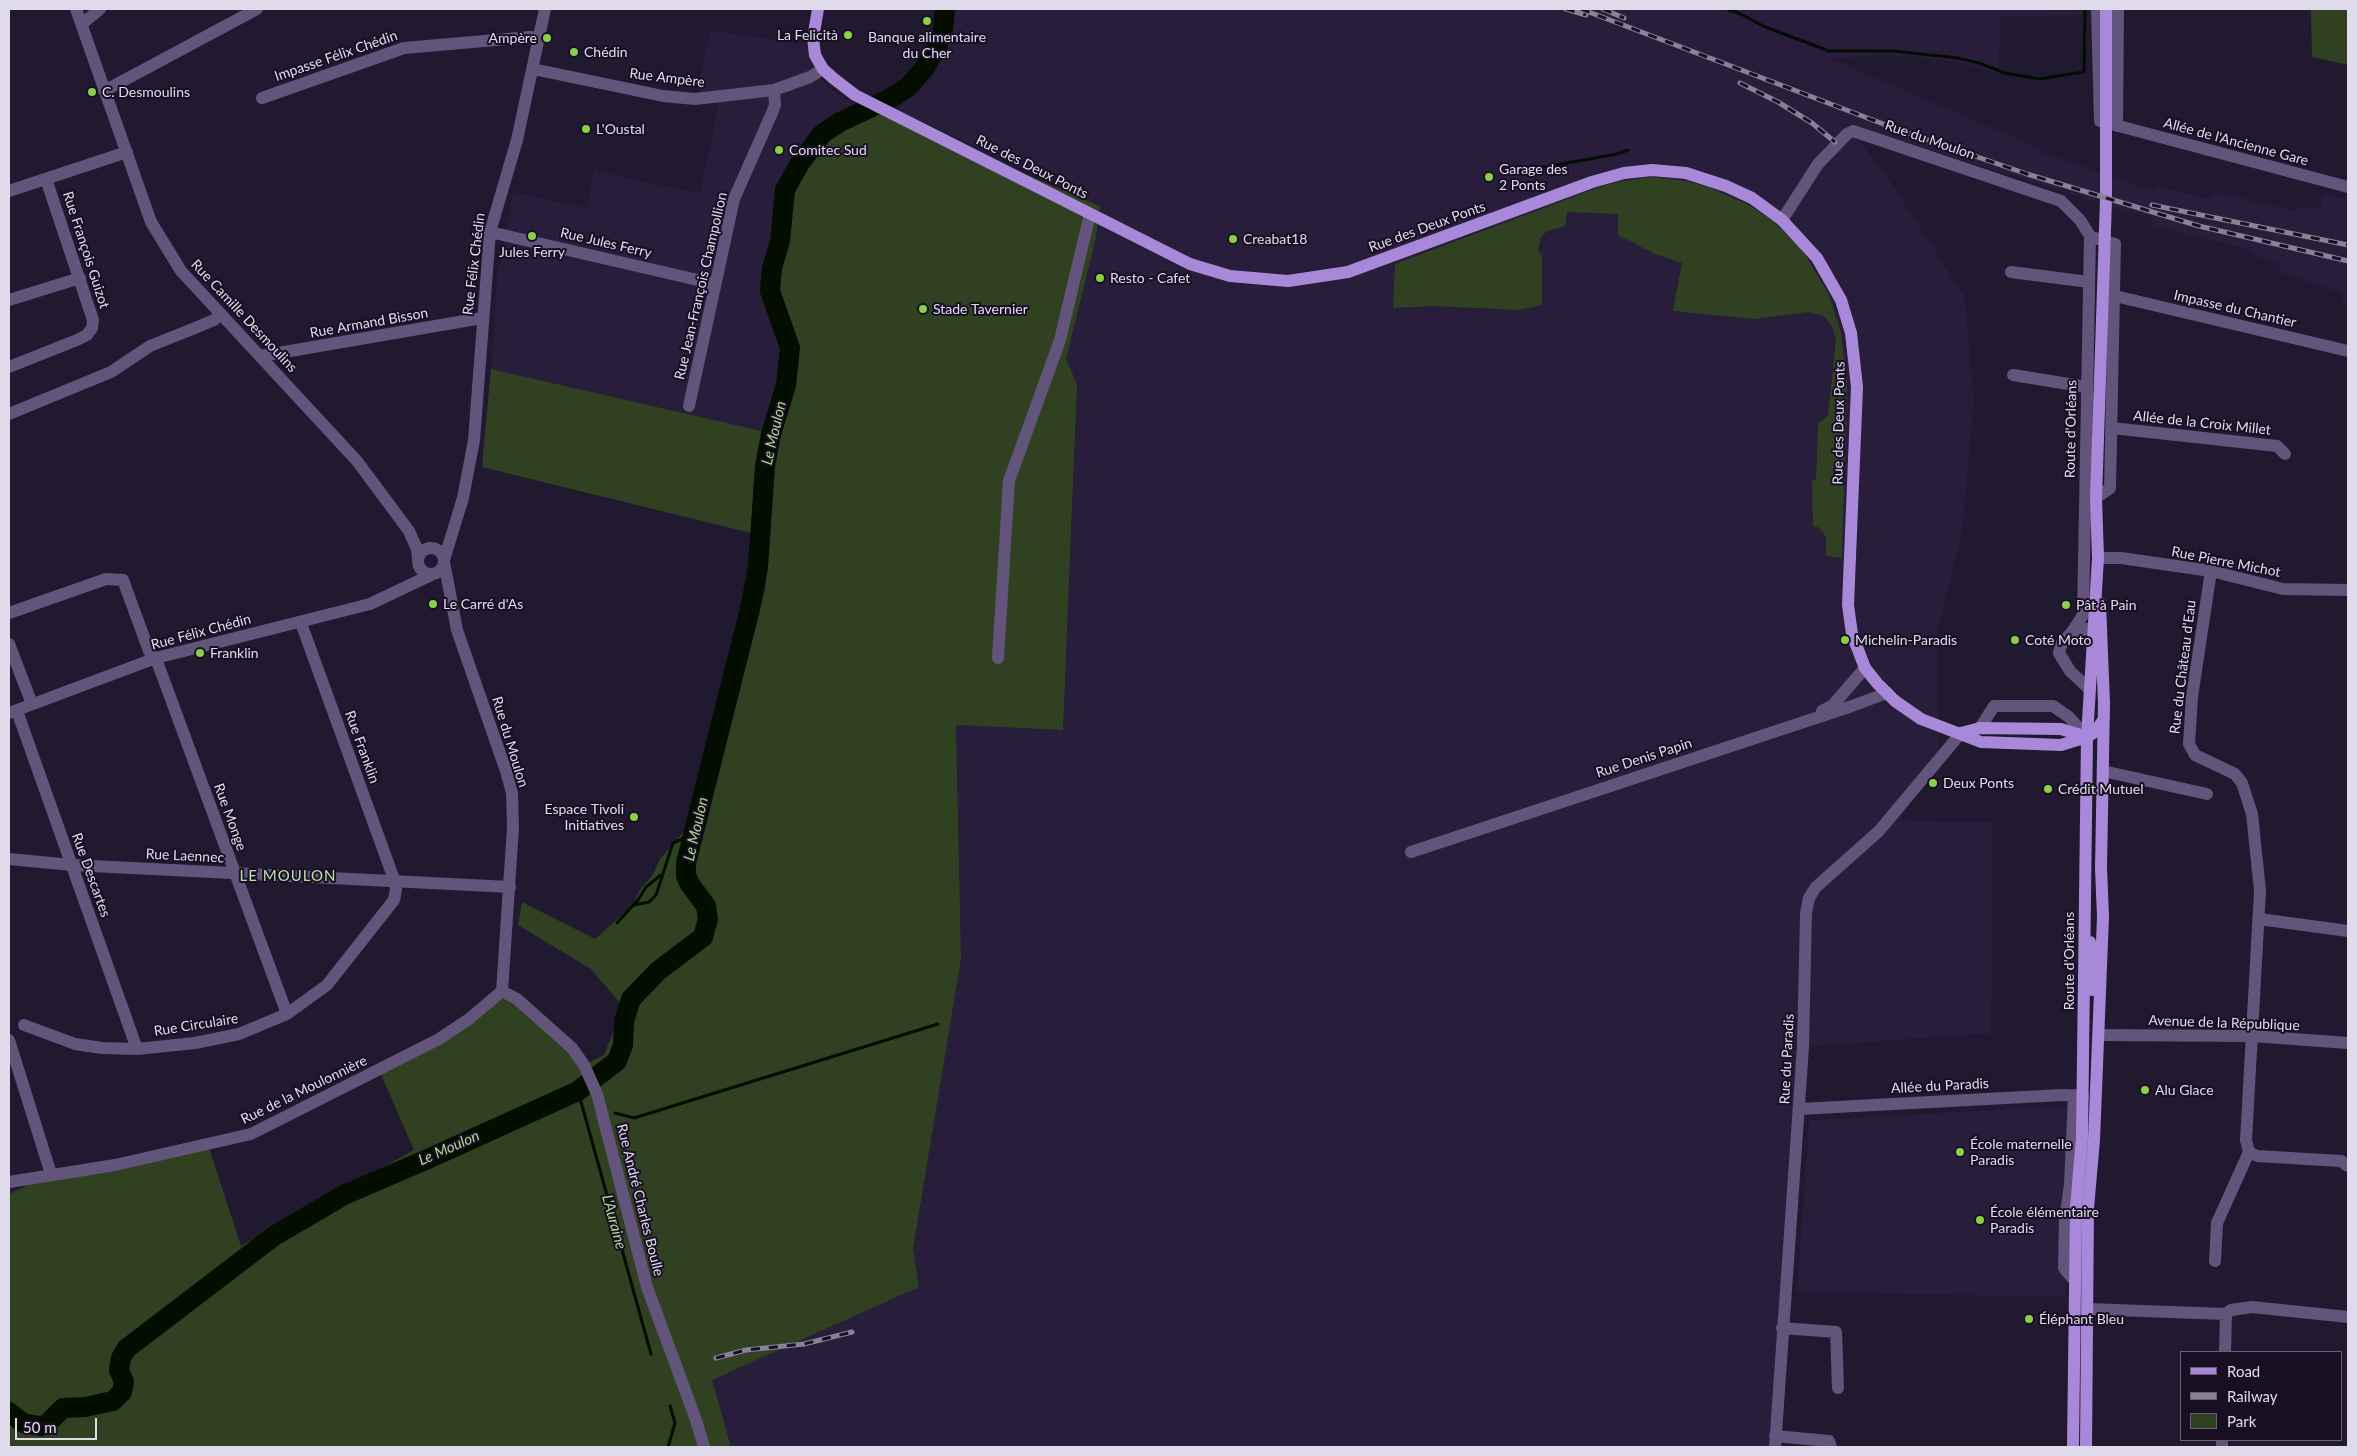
<!DOCTYPE html>
<html>
<head>
<meta charset="utf-8">
<style>
  body { margin:0 }
  #map { position:relative; width:2357px; height:1456px; overflow:hidden; background:#21192f; font-family:Lato,sans-serif }
  canvas { display:block }
  .frame { position:absolute; inset:0; border:10px solid #e0dbeb; pointer-events:none }
  .legend { position:absolute; left:2180px; top:1351px; width:162px; height:90px; box-sizing:border-box; background:#180f25; border:1px solid #686174; margin:0; padding:6px 9px; list-style:none; font-size:15px; color:#e0dbeb }
  .legend li { display:flex; align-items:center; gap:10px; height:25px }
  .legend b { width:25px; border:1px solid #686174 }
  .scale { position:absolute; left:15px; top:1418px; width:82px; height:22px; box-sizing:border-box; border:2px solid #e0dbeb; border-top:0; padding-left:6px; font-size:15px; line-height:18px; white-space:nowrap; color:#e0dbeb; -webkit-text-stroke:4px #180f25; paint-order:stroke }
</style>
</head>
<body>
<div id="map">
<canvas width="2357" height="1456"></canvas>
<div class="frame"></div>
<ul class="legend">
<li><b style="height:6px;background:#a889d9"></b>Road</li>
<li><b style="height:6px;background:#888295"></b>Railway</li>
<li><b style="height:14px;background:#304122"></b>Park</li>
</ul>
<div class="scale">50 m</div>
</div>
<script>
const context = document.querySelector('canvas').getContext('2d');
context.lineJoin = 'round';
function fill(path, color) {
  context.fillStyle = color;
  context.fill(path, 'evenodd');
}
function poly(rows) {
  const path = new Path2D();
  for (const r of rows) {
    if (r.length === 3) {
      path.moveTo(r[0] + r[2], r[1]);
      path.arc(r[0], r[1], r[2], 0, 2 * Math.PI);
      continue;
    }
    path.moveTo(r[0], r[1]);
    for (let i = 2; i < r.length; i += 2) path.lineTo(r[i], r[i + 1]);
  }
  return path;
}
function stroke(path, color, width, dash) {
  context.strokeStyle = color;
  context.lineWidth = width;
  context.lineCap = dash ? 'butt' : 'round';
  context.setLineDash(dash || []);
  context.stroke(path);
}
function drawText(font, color, halo, rows, align = 'center') {
  context.font = font + ' Lato,sans-serif';
  context.lineWidth = 4;
  context.setLineDash([]);
  context.textBaseline = 'middle';
  context.strokeStyle = halo;
  context.fillStyle = color;
  for (const [text, x, y, turn = 0] of rows) {
    context.save();
    context.translate(x, y);
    context.rotate((+turn || 0) * Math.PI / 180);
    context.textAlign = isNaN(turn) ? turn : align;
    if (halo) context.strokeText(text, 0, 0);
    context.fillText(text, 0, 0);
    context.restore();
  }
}
const built = poly([
  [951,9,2082,9,2082,15,2001,17,1998,74,1966,64,1922,57,1884,55,1831,59,2041,149,2041,152,2154,191,2156,187,2163,189,2163,187,2207,199,2216,192,2294,211,2299,208,2320,207,2324,194,2348,199,2348,304,2342,302,2343,295,2331,289,2279,272,2280,264,2250,254,2251,250,2151,226,2152,217,2121,210,1846,124,1886,175,1964,295,1974,399,1962,532,1937,634,1939,751,1900,821,1993,822,1991,1033,1804,1047,1775,1447,731,1447,711,1380,777,1351,777,1344,799,1341,919,1287,913,1249,961,959,956,725,1063,730,1077,384,1066,359,1096,238,1100,206,898,110,941,54],
  [710,30,806,45,818,75,830,89,851,102,870,108,840,122,785,190,780,241,772,268,775,307,784,328,790,348,782,381,766,432,491,369,498,267,501,264,513,192,587,208,594,171,700,193,718,107,698,90],
  [2069,1106,2065,1297,1797,1292,1809,1124,1811,1120]
]);
const green = poly([
  [2311,9,2348,9,2348,65,2312,57],
  [870,108,1100,206,1096,238,1066,359,1077,384,1063,730,956,725,961,959,913,1249,919,1287,712,1380,731,1447,9,1447,9,1194,51,1174,208,1145,241,1246,414,1150,379,1070,439,1039,502,991,584,1065,604,1055,615,1027,620,1003,591,969,518,925,522,902,595,939,633,905,641,888,652,876,660,859,686,829,698,782,741,677,765,590,770,538,772,478,779,437,795,379,784,328,770,291,772,268,780,241,785,190,800,163,822,134,840,122],
  [1651,177,1687,181,1708,187,1749,205,1773,221,1803,251,1829,295,1841,333,1847,382,1842,558,1826,556,1826,537,1820,528,1813,526,1812,479,1816,480,1818,424,1828,415,1836,340,1832,326,1824,316,1808,312,1754,319,1673,311,1682,263,1655,254,1618,235,1618,214,1567,212,1565,226,1547,231,1541,237,1538,250,1542,256,1542,305,1519,310,1433,306,1393,308,1395,264,1594,189,1617,182],
  [491,369,766,432,759,466,755,534,482,467]
]);
const stream = poly([
  [1727,9,1741,14,1763,26,1829,51,1894,51,1958,58,1979,63,2005,73,2039,79,2084,72,2085,9],
  [1530,166,1545,167,1617,154,1628,150],
  [634,905,649,902,656,895,673,843,694,834],
  [617,923,638,900,646,887,661,875],
  [578,1091,651,1354],
  [615,1113,634,1118,938,1024],
  [668,1447,675,1423,670,1406]
]);
const river = poly([
  [943,29,945,9],
  [9,1412,23,1423,39,1426,46,1425,63,1408,85,1407,113,1401,122,1392,124,1382,119,1370,121,1358,126,1349,274,1236,344,1195,430,1158,578,1091,617,1061,623,1045,624,1021,631,999,658,971,703,937,708,919,706,906,689,883,686,875,686,863,750,609,758,567,765,466,771,434,786,385,790,348,770,291,772,268,780,241,785,190,800,163,822,134,840,122,889,99,908,87,924,69,938,45]
]);
const minor = poly([
  [76,9,151,222,181,271,357,461,409,531,417,549,418,558],
  [2097,9,2100,121,2348,187],
  [82,24,100,9],
  [533,69,663,96,695,99,774,90,810,77,823,69],
  [104,91,257,9],
  [262,98,404,48,530,37,539,38],
  [2117,126,2118,9],
  [9,191,127,152],
  [1782,220,1818,164,1847,134,1853,131,2061,201,2080,220,2090,236],
  [490,232,715,284],
  [2095,238,2115,244,2110,488,2096,498],
  [2011,272,2089,282],
  [2115,296,2348,351],
  [9,300,80,278],
  [261,356,482,318],
  [9,367,77,340,87,335,92,328,93,320,46,179],
  [2013,375,2087,387],
  [689,406,734,199,772,113,775,105,774,90],
  [9,414,111,372,150,346,195,328,214,320,220,314],
  [2112,428,2277,446,2285,454],
  [431,561,13],
  [2098,558,2121,558,2211,571,2283,589,2348,590],
  [444,560,463,498,474,440,490,232,517,140,545,9],
  [444,562,457,630,506,771,512,793,513,828,502,991],
  [2211,571,2192,697,2189,744,2195,755,2235,774,2242,783,2252,814,2260,891,2246,1140,2249,1152,2217,1223,2215,1261],
  [9,613,106,579,123,580,149,651,158,664,287,1014],
  [2072,632,2083,615,2090,236],
  [9,644,32,704],
  [998,658,1009,481,1060,340,1090,214],
  [2089,689,2070,671,2059,653,2061,645,2072,632,2092,628],
  [17,711,137,1049],
  [1822,711,1833,705,1865,668],
  [9,713,156,658,370,604,431,575],
  [1980,728,1994,706,2053,706,2069,717,2087,737],
  [2103,771,2207,794],
  [1411,852,1852,706,1887,693],
  [9,859,72,865,510,887],
  [2259,919,2348,931],
  [502,991,517,999,572,1048,584,1065,597,1094,647,1287,696,1420,704,1447],
  [24,1025,75,1044,102,1048,137,1049,195,1043,239,1034,287,1014,327,985,394,900,396,890,395,882,301,623],
  [2099,1035,2252,1036,2348,1043],
  [9,1040,51,1174],
  [2074,1095,2070,1185,2065,1219,2064,1268,2075,1281],
  [1799,1109,2062,1095,2083,1096],
  [2249,1152,2257,1156,2341,1161,2348,1166],
  [9,1182,115,1165,251,1134,439,1039,469,1019,502,991],
  [2088,1309,2226,1314],
  [1782,1328,1836,1332,1838,1388],
  [2225,1352,2226,1314,2231,1310,2252,1307,2348,1317],
  [1775,1436,1829,1441,1831,1447],
  [2222,1440,2222,1447],
  [1775,1447,1803,1047,1806,913,1809,898,1816,887,1879,831,1961,733]
]);
const major = poly([
  [818,9,813,38,815,55,823,69,833,78,855,95,1190,264,1230,276,1288,281,1348,272,1592,182,1624,173,1652,170,1686,173,1726,186,1752,198,1782,220,1817,258,1841,300,1851,333,1857,387,1848,605,1852,634,1865,668,1877,683,1895,701,1921,719,1981,742,2061,745,2087,737,2095,732,2104,719],
  [1961,733,1980,728,2061,729,2087,737],
  [2090,942,2092,990],
  [2073,1447,2076,1207,2082,1138,2087,737,2098,558,2096,498,2106,200,2106,9],
  [2086,1447,2088,1208,2094,1140,2103,917,2101,868,2104,703,2100,603]
]);
const rail = poly([
  [1566,9,1586,15],
  [1581,9,1899,130,2027,174,2199,226,2348,261],
  [1603,9,1624,18],
  [1740,83,1778,102,1812,123,1835,142],
  [2152,205,2348,245],
  [716,1358,746,1350,804,1344,852,1332]
]);
const markers = [
  [927,21,5,"#89cf48"],
  [848,35,5,"#89cf48"],
  [547,38,5,"#89cf48"],
  [574,52,5,"#89cf48"],
  [92,92,5,"#89cf48"],
  [586,129,5,"#89cf48"],
  [779,150,5,"#89cf48"],
  [1489,177,5,"#89cf48"],
  [532,236,5,"#89cf48"],
  [1233,239,5,"#89cf48"],
  [1100,278,5,"#89cf48"],
  [923,309,5,"#89cf48"],
  [433,604,5,"#89cf48"],
  [2066,605,5,"#89cf48"],
  [1845,640,5,"#89cf48"],
  [2015,640,5,"#89cf48"],
  [200,653,5,"#89cf48"],
  [1933,783,5,"#89cf48"],
  [2048,789,5,"#89cf48"],
  [634,817,5,"#89cf48"],
  [2145,1090,5,"#89cf48"],
  [1960,1152,5,"#89cf48"],
  [1980,1220,5,"#89cf48"],
  [2029,1319,5,"#89cf48"]
];
const poiNames = [
  ["La Felicità",838,35,"right"],
  ["Banque alimentaire",927,37,"center"],
  ["du Cher",927,53,"center"],
  ["Ampère",537,38,"right"],
  ["Chédin",584,52],
  ["C. Desmoulins",102,92],
  ["L'Oustal",596,129],
  ["Comitec Sud",789,150],
  ["Garage des",1499,169],
  ["2 Ponts",1499,185],
  ["Creabat18",1243,239],
  ["Jules Ferry",532,252,"center"],
  ["Resto - Cafet",1110,278],
  ["Stade Tavernier",933,309],
  ["Le Carré d'As",443,604],
  ["Pât à Pain",2076,605],
  ["Michelin-Paradis",1855,640],
  ["Coté Moto",2025,640],
  ["Franklin",210,653],
  ["Deux Ponts",1943,783],
  ["Crédit Mutuel",2058,789],
  ["Espace Tivoli",624,809,"right"],
  ["Initiatives",624,825,"right"],
  ["Alu Glace",2155,1090],
  ["École maternelle",1970,1144],
  ["Paradis",1970,1160],
  ["École élémentaire",1990,1212],
  ["Paradis",1990,1228],
  ["Éléphant Bleu",2039,1319]
];
const streetNames = [
  ["Impasse Félix Chédin",336,56,-19],
  ["Rue Ampère",667,78,7],
  ["Rue du Moulon",1930,140,19],
  ["Allée de l'Ancienne Gare",2236,142,15],
  ["Rue des Deux Ponts",1032,167,27],
  ["Rue des Deux Ponts",1427,227,-20],
  ["Rue Jules Ferry",606,243,13],
  ["Rue François Guizot",86,250,72],
  ["Rue Félix Chédin",474,264,-83],
  ["Rue Jean-François Champollion",701,286,-77],
  ["Impasse du Chantier",2235,309,13],
  ["Rue Camille Desmoulins",244,316,47],
  ["Rue Armand Bisson",369,323,-10],
  ["Rue des Deux Ponts",1839,423,-89],
  ["Allée de la Croix Millet",2202,423,6],
  ["Route d'Orléans",2071,429,-89],
  ["Rue Pierre Michot",2226,562,11],
  ["Rue Félix Chédin",201,632,-15],
  ["Rue du Château d'Eau",2183,667,-83],
  ["Rue du Moulon",510,742,73],
  ["Rue Franklin",362,747,70],
  ["Rue Denis Papin",1644,758,-18],
  ["Rue Monge",230,817,70],
  ["Rue Laennec",185,856,3],
  ["Rue Descartes",91,875,70],
  ["Route d'Orléans",2069,961,-90],
  ["Avenue de la République",2224,1023,2],
  ["Rue Circulaire",196,1025,-9],
  ["Rue du Paradis",1787,1059,-87],
  ["Allée du Paradis",1940,1086,-3],
  ["Rue de la Moulonnière",304,1090,-26],
  ["Rue André Charles Boulle",640,1200,76]
];
const waterNames = [
  ["Le Moulon",774,433,-77],
  ["Le Moulon",696,829,-77],
  ["Le Moulon",449,1148,-24],
  ["L'Auraine",614,1222,75]
];
const neighbourhoodNames = [
  ["LE MOULON",288,876]
];
fill(built, '#281d3a');
fill(green, '#304122');
stroke(stream, '#030d00', 3);
stroke(river, '#030d00', 20);
stroke(minor, '#62547a', 12);
stroke(major, '#a889d9', 12);
stroke(rail, '#888295', 5);
stroke(rail, '#180f25', 3, [9]);
for (const [x, y, r, color] of markers) {
  const dot = new Path2D();
  dot.arc(x, y, r, 0, 2 * Math.PI);
  context.fillStyle = color;
  context.fill(dot);
  stroke(dot, '#180f25', 2);
}
drawText('14px', '#e0dbeb', '#180f25', poiNames, 'left');
drawText('14px', '#e0dbeb', '#180f25', streetNames);
drawText('italic 15px', '#aed98e', '#180f25', waterNames);
context.letterSpacing = '1px';
drawText('15px', '#bce39f', '#180f25', neighbourhoodNames);
context.letterSpacing = '0px';
</script>
</body>
</html>
